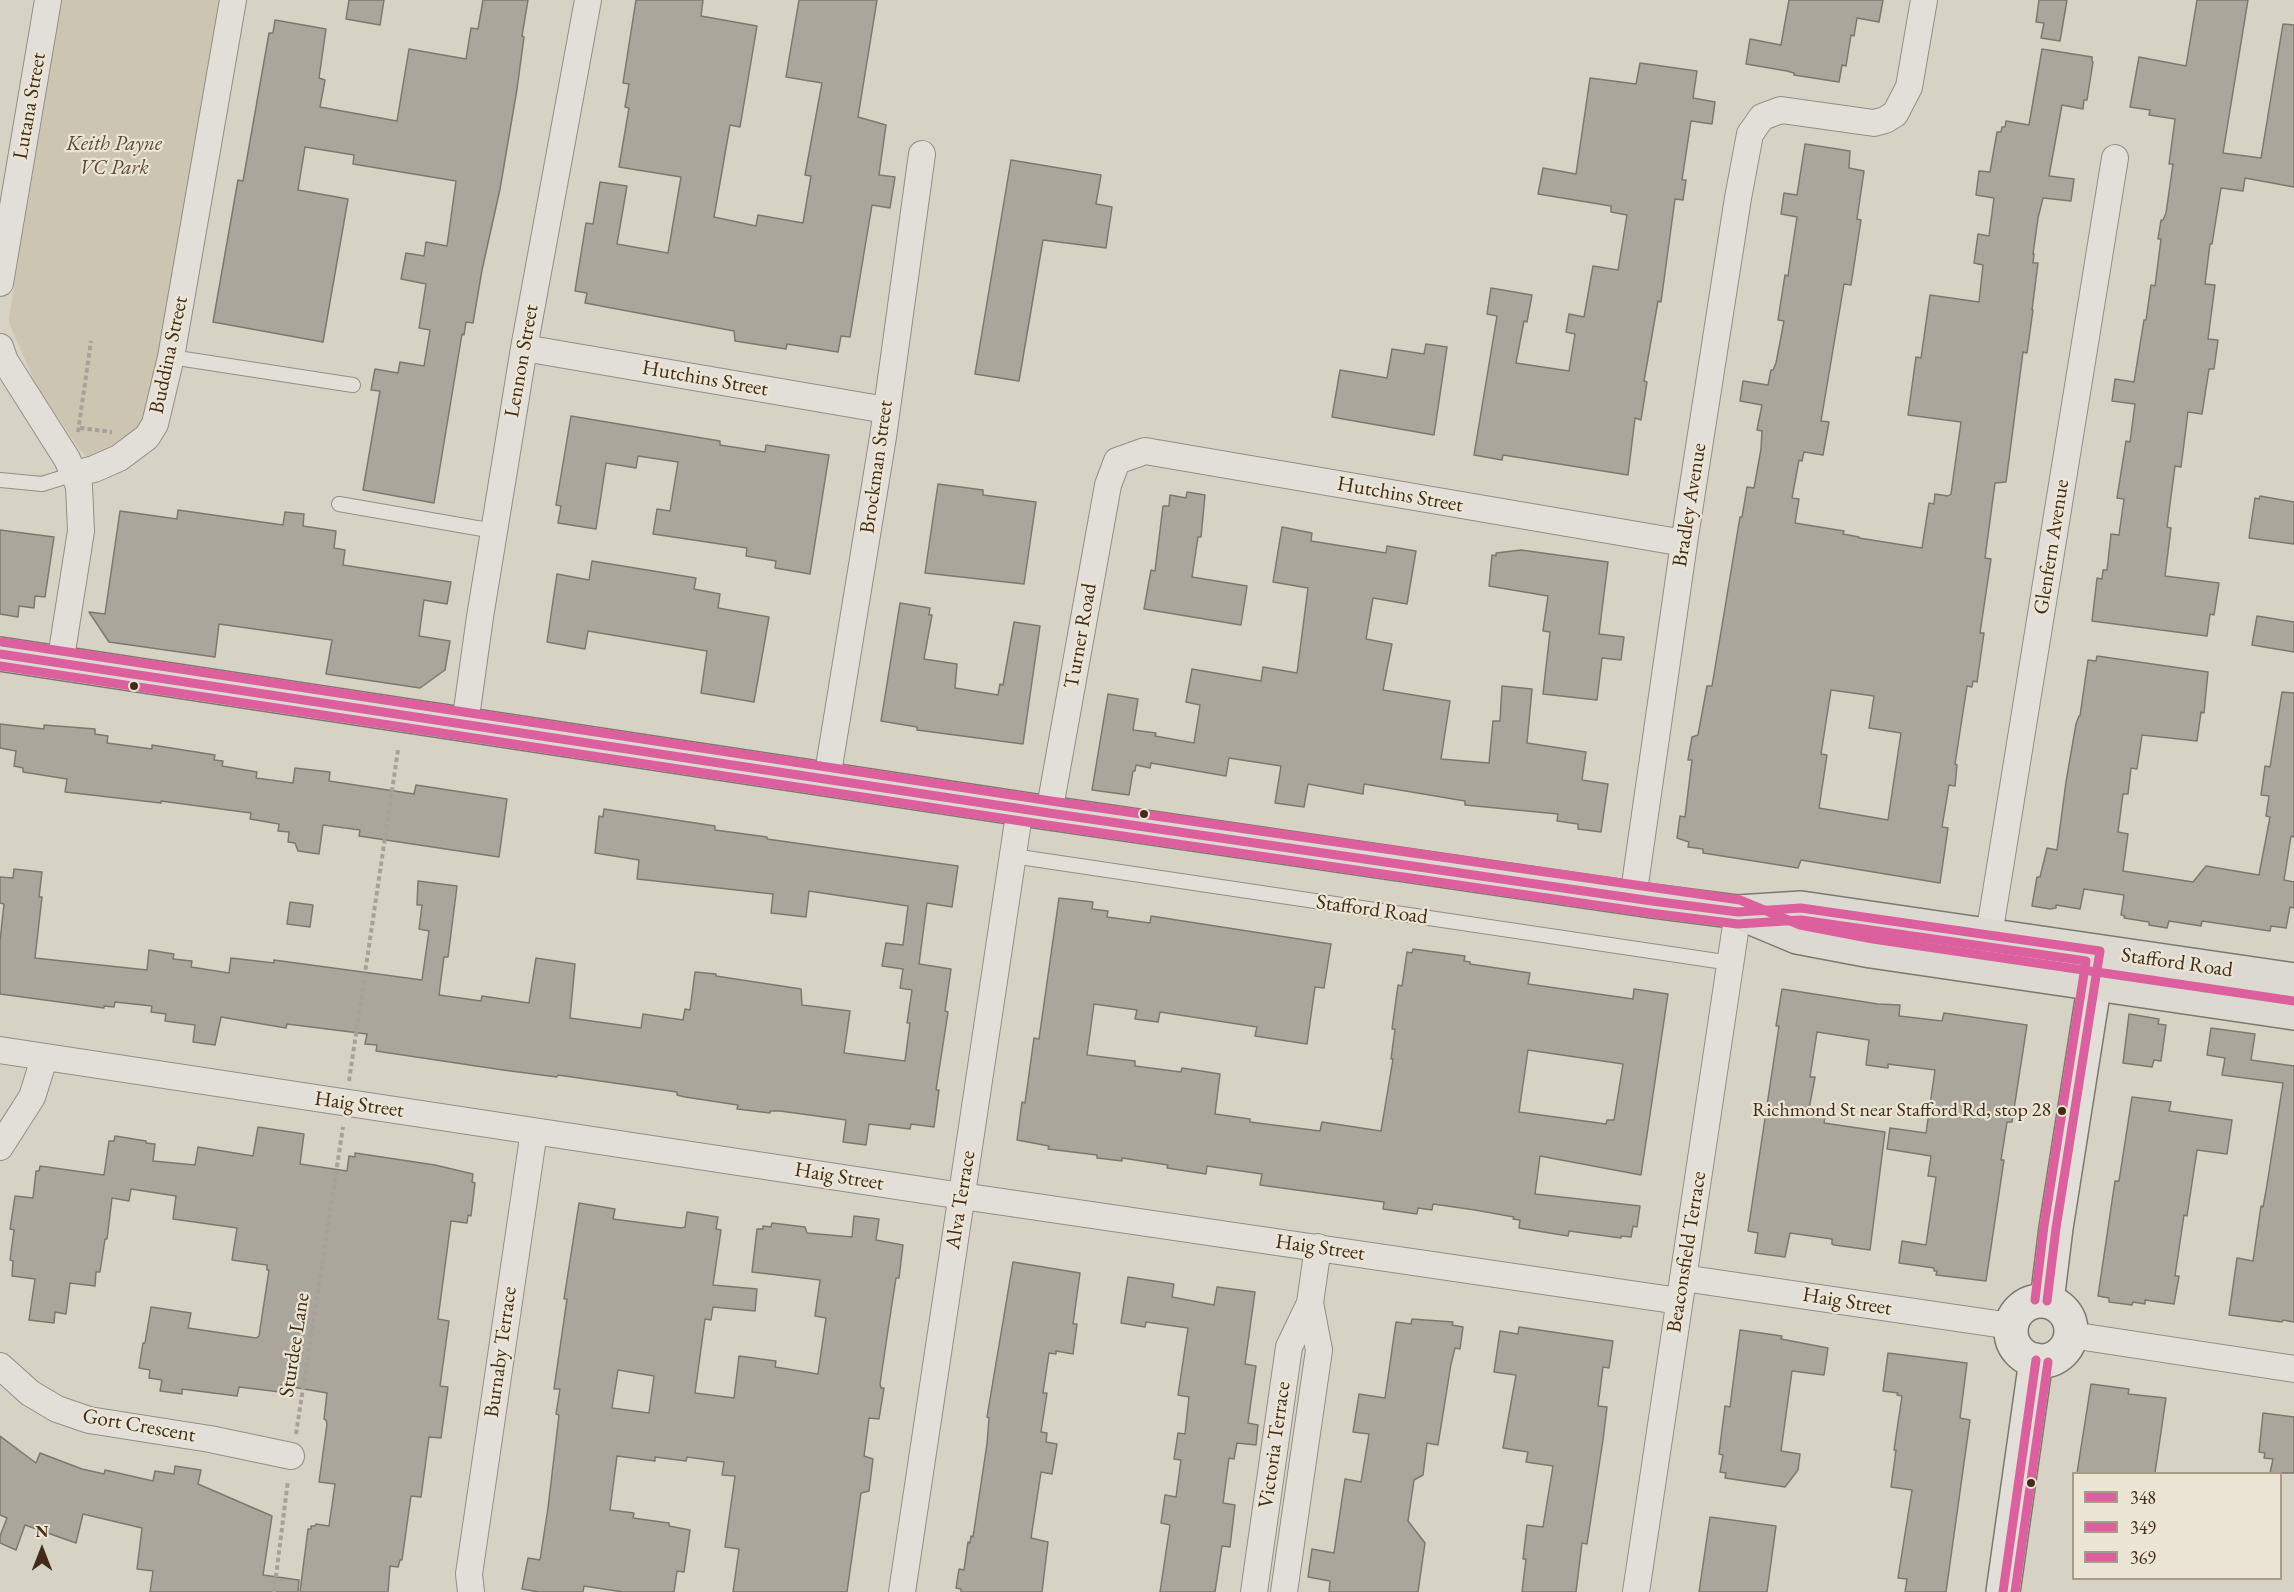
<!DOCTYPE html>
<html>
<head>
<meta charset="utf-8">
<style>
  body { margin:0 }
  #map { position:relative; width:2294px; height:1592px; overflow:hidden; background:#d6d3c5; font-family:"EB Garamond",serif }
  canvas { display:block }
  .legend { position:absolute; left:2072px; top:1472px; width:210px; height:108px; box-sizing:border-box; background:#eae5d4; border:2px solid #a79b88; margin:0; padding:8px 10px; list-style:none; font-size:18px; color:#432c17 }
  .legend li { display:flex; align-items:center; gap:12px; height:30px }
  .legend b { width:30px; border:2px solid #a79b88 }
  .north { position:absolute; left:12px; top:1520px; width:60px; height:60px; -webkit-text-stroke:4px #eae5d4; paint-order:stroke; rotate:0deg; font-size:16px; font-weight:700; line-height:24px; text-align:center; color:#432c17 }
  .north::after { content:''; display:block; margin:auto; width:21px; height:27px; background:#432c17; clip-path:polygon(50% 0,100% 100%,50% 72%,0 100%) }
</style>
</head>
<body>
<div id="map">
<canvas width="2294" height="1592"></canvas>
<ul class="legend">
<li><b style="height:8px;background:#dc609d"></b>348</li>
<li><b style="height:8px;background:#dc609d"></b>349</li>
<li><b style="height:8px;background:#dc609d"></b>369</li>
</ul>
<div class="north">N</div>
</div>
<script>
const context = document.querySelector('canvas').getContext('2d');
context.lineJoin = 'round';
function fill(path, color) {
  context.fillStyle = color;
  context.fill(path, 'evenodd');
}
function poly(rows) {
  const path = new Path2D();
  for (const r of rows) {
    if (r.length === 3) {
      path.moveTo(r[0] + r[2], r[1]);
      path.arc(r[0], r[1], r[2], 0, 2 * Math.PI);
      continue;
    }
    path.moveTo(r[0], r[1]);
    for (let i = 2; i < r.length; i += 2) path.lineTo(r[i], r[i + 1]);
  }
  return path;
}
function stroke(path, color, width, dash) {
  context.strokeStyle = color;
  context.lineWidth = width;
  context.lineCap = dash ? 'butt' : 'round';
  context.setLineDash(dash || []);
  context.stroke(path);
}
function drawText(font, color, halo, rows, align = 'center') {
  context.font = font + ' "EB Garamond",serif';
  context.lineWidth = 4.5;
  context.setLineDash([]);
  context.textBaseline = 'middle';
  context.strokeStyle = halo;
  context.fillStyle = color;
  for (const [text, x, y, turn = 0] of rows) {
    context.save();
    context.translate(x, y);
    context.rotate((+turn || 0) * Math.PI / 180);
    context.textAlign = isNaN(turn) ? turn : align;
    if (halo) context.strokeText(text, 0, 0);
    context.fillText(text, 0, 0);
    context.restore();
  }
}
const green = poly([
  [61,0,219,0,149,415,140,433,89,459,79,449,35,383,10,325,9,319,31,174]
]);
const building = poly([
  [349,0,384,0,380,25,346,19,349,0],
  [483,0,528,0,522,36,524,37,517,89,500,189,482,270,473,323,466,322,464,335,462,334,434,503,363,490,380,391,371,390,375,369,398,373,400,362,424,366,430,330,419,328,426,284,401,279,406,253,424,256,426,242,447,246,456,181,353,164,354,155,305,147,298,190,348,199,323,342,213,322,238,180,243,181,269,33,273,33,275,20,326,29,319,78,325,80,320,107,397,121,409,49,466,59,471,28,478,29,483,0],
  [636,0,703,0,701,16,757,26,740,127,730,125,714,217,756,226,758,215,803,223,811,176,805,175,822,83,786,77,799,0,877,0,858,117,886,125,879,175,895,177,890,208,872,205,850,337,841,336,838,352,787,344,786,349,735,341,734,331,585,303,587,293,575,291,586,223,593,224,600,182,627,186,617,244,668,253,681,177,619,167,629,108,625,107,629,84,623,83,636,0],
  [1789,0,1883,0,1879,22,1857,18,1854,36,1851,35,1846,66,1842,65,1839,82,1794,75,1794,73,1787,71,1746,64,1750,39,1781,45,1789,0],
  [2039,0,2067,0,2060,41,2041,38,2044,23,2036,22,2039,0],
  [2197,0,2248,0,2223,153,2261,158,2283,24,2294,25,2294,187,2245,178,2243,191,2221,188,2212,244,2210,244,2205,284,2215,285,2208,339,2218,340,2214,369,2209,369,2202,414,2188,412,2181,467,2175,466,2167,527,2171,528,2165,576,2219,583,2214,615,2210,614,2207,636,2092,621,2097,578,2102,579,2103,570,2107,570,2111,534,2119,535,2124,499,2117,498,2126,441,2130,442,2135,404,2112,401,2115,379,2134,382,2144,320,2146,320,2151,285,2155,286,2161,239,2158,239,2161,220,2163,220,2166,213,2173,164,2169,164,2175,119,2149,115,2150,110,2130,107,2139,57,2186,66,2197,0],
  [2042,49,2092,57,2092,61,2093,62,2087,100,2084,100,2083,109,2062,105,2049,176,2074,179,2071,201,2043,198,2038,218,2033,254,2034,254,2033,263,2038,263,2032,310,2033,310,2027,353,2023,352,2006,482,1995,483,1985,558,1991,559,1980,633,1984,633,1977,682,1973,681,1972,687,1967,686,1955,764,1957,765,1955,786,1949,785,1942,827,1948,828,1940,883,1801,860,1798,868,1773,864,1703,853,1703,849,1688,847,1689,842,1677,838,1680,816,1685,817,1692,760,1688,760,1692,737,1698,735,1707,686,1712,686,1740,517,1742,517,1747,487,1754,488,1761,449,1762,431,1757,430,1762,405,1740,401,1743,381,1768,385,1771,370,1773,370,1776,363,1784,321,1778,320,1785,275,1788,276,1797,217,1781,214,1784,193,1797,195,1805,144,1850,151,1849,168,1864,171,1857,219,1861,220,1851,285,1844,284,1821,421,1829,422,1823,455,1804,452,1802,461,1799,460,1792,498,1799,499,1795,523,1844,531,1843,534,1859,537,1859,538,1922,548,1929,503,1934,504,1935,494,1948,496,1951,494,1961,422,1908,415,1916,357,1921,358,1930,295,1979,302,1983,265,1974,263,1978,234,1989,236,1994,198,1976,195,1979,171,1990,172,1997,132,2001,132,2002,127,2005,127,2006,121,2029,125,2042,49],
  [1831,690,1874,696,1869,728,1901,733,1888,820,1819,808,1827,755,1821,754,1831,690],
  [1640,63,1697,71,1693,98,1715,102,1712,124,1691,121,1682,180,1686,180,1683,200,1675,199,1661,302,1658,301,1644,381,1647,382,1641,420,1635,418,1628,475,1503,455,1502,460,1474,455,1497,316,1487,314,1491,288,1532,295,1527,322,1524,321,1516,363,1569,371,1575,334,1566,332,1569,314,1584,317,1593,266,1618,270,1627,215,1611,212,1611,206,1538,194,1543,168,1576,174,1590,78,1636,84,1640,63],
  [1011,160,1101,175,1096,204,1112,207,1106,248,1043,240,1019,381,975,374,1011,160],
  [1426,344,1447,347,1434,435,1332,417,1340,370,1387,378,1392,349,1424,354,1426,344],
  [571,416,720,441,720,445,765,452,766,445,829,455,810,574,775,568,776,561,746,556,747,548,653,534,657,509,670,511,678,462,638,456,636,468,606,463,596,529,558,523,561,506,556,505,571,416],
  [938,484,983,490,983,495,1036,502,1024,584,925,573,938,484],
  [1187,492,1205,495,1201,537,1198,537,1192,577,1247,586,1241,625,1144,609,1151,570,1155,571,1163,506,1169,506,1170,495,1186,498,1187,492],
  [2260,496,2294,502,2294,544,2249,538,2255,498,2259,499,2260,496],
  [178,510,283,525,285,512,304,514,303,526,336,531,334,548,345,550,343,565,451,582,447,604,424,600,419,636,450,641,445,670,420,688,326,674,332,640,219,624,215,657,109,642,89,612,105,614,120,511,177,519,178,510],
  [1282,527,1312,533,1311,541,1386,553,1387,546,1416,551,1407,604,1373,598,1366,639,1392,644,1383,690,1450,701,1441,759,1489,763,1493,721,1500,721,1502,686,1532,689,1527,743,1586,752,1582,780,1608,784,1601,832,1578,829,1578,824,1557,821,1558,814,1465,805,1465,801,1364,784,1363,794,1308,784,1304,807,1275,803,1281,766,1229,758,1226,776,1151,763,1150,768,1136,765,1135,771,1133,771,1129,795,1092,790,1108,694,1138,699,1133,730,1156,733,1155,736,1194,743,1200,705,1186,702,1192,669,1261,681,1263,667,1297,673,1308,588,1273,582,1282,527],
  [0,530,54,537,45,597,35,596,34,608,19,606,18,617,0,614,0,530],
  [1521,550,1608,562,1599,634,1624,637,1621,660,1602,658,1597,700,1543,694,1550,632,1543,631,1548,596,1489,586,1492,555,1496,556,1496,553,1521,550],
  [592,561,696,578,694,589,720,594,718,608,769,617,754,702,701,693,707,651,588,631,585,649,547,642,557,574,589,580,592,561],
  [900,603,930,608,929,615,932,615,924,659,957,664,955,688,998,695,1000,684,1003,685,1014,622,1040,626,1023,744,917,730,917,727,881,721,900,603],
  [2257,616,2294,622,2294,652,2252,645,2257,616],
  [2097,656,2208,672,2204,713,2201,712,2197,741,2142,735,2137,769,2131,768,2128,794,2123,794,2118,832,2128,834,2123,871,2193,882,2206,866,2259,875,2270,817,2266,816,2269,796,2261,795,2265,766,2270,767,2282,692,2294,693,2294,837,2291,836,2284,880,2294,882,2294,908,2290,907,2286,928,2271,926,2270,931,2202,921,2201,926,2169,921,2167,928,2149,925,2149,922,2124,918,2125,916,2121,915,2124,895,2084,889,2080,909,2056,905,2056,908,2050,909,2032,906,2037,877,2040,877,2047,848,2057,850,2066,782,2076,724,2079,716,2080,716,2088,660,2096,661,2097,656],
  [0,724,44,729,44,725,95,729,95,734,108,736,107,743,152,749,152,745,215,755,214,760,223,761,222,766,257,772,256,778,293,783,295,768,330,772,329,781,414,794,416,785,507,799,499,857,359,836,360,830,323,825,319,854,298,851,295,843,288,842,289,832,278,831,279,824,250,819,251,813,161,801,161,803,65,792,67,779,23,772,23,768,14,766,16,751,0,748,0,724],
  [604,809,715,826,715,830,767,837,767,839,958,866,952,907,927,903,919,964,951,969,945,1011,948,1012,936,1090,939,1090,934,1127,911,1124,910,1129,869,1124,866,1145,843,1142,846,1120,780,1111,770,1111,770,1113,737,1109,738,1105,685,1097,677,1095,677,1092,558,1075,557,1077,503,1070,376,1051,377,1045,365,1044,367,1034,287,1024,286,1028,221,1017,215,1045,193,1042,195,1025,165,1021,166,1014,151,1012,152,1006,115,1002,114,1007,104,1006,104,1008,0,994,0,941,4,904,0,903,0,877,13,878,14,869,42,872,39,897,42,897,35,958,147,970,149,950,174,954,173,959,192,961,191,967,229,973,231,958,274,963,274,960,422,980,429,931,419,929,422,905,417,905,418,881,457,886,448,957,444,957,439,995,481,1001,482,996,529,1003,536,958,575,964,570,1018,641,1028,643,1014,683,1020,685,1009,690,1010,695,972,716,974,716,976,801,989,802,1005,850,1011,844,1053,905,1061,910,1023,907,1023,912,990,900,988,903,969,882,966,886,943,903,945,908,906,809,891,806,917,771,913,773,894,637,879,639,860,595,853,599,816,603,817,604,809],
  [1059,898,1093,902,1092,909,1108,911,1107,917,1150,923,1151,916,1331,944,1324,988,1315,987,1307,1044,1255,1036,1257,1027,1160,1012,1158,1022,1135,1019,1137,1010,1094,1004,1087,1055,1135,1061,1135,1066,1181,1072,1182,1068,1220,1074,1215,1114,1250,1119,1250,1122,1320,1131,1322,1122,1381,1131,1393,1059,1391,1059,1395,1029,1392,1029,1398,985,1402,986,1407,952,1412,953,1413,949,1465,956,1464,961,1470,962,1470,964,1530,973,1528,984,1633,999,1634,989,1668,994,1641,1175,1540,1156,1535,1194,1640,1206,1637,1227,1633,1226,1631,1237,1621,1236,1621,1238,1569,1231,1568,1236,1519,1228,1520,1220,1513,1219,1514,1217,1475,1210,1433,1204,1432,1210,1418,1208,1417,1214,1383,1209,1384,1202,1260,1185,1262,1174,1207,1166,1206,1174,1167,1168,1168,1165,1122,1158,1122,1161,1097,1158,1097,1155,1048,1149,1049,1146,1017,1140,1022,1102,1025,1103,1034,1038,1039,1039,1059,898],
  [1528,1050,1623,1064,1614,1120,1607,1120,1606,1124,1519,1112,1528,1050],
  [290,902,313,905,310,927,287,924,290,902],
  [1782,989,1878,1004,1900,1005,1899,1016,1942,1021,1944,1013,2027,1025,2012,1122,2007,1122,2001,1160,2004,1160,1986,1281,1936,1275,1937,1271,1934,1271,1934,1268,1899,1263,1902,1241,1926,1245,1936,1177,1928,1176,1931,1156,1887,1149,1890,1128,1926,1133,1935,1070,1888,1064,1888,1068,1866,1065,1869,1040,1817,1032,1810,1077,1815,1077,1808,1114,1825,1116,1824,1123,1885,1132,1870,1250,1834,1245,1832,1244,1832,1239,1790,1233,1785,1257,1755,1253,1758,1233,1748,1231,1779,1026,1776,1026,1782,989],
  [2129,1014,2159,1019,2158,1024,2166,1025,2161,1061,2154,1060,2152,1067,2123,1063,2129,1014],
  [2211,1028,2255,1034,2251,1060,2294,1066,2294,1322,2283,1320,2282,1322,2229,1315,2237,1258,2253,1261,2261,1206,2263,1207,2266,1191,2283,1083,2222,1075,2225,1058,2207,1055,2211,1028],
  [2132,1097,2171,1102,2169,1111,2232,1120,2227,1154,2197,1150,2187,1216,2184,1215,2175,1276,2179,1276,2174,1304,2145,1300,2145,1304,2133,1302,2132,1305,2109,1302,2109,1298,2098,1296,2115,1181,2119,1181,2132,1097],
  [258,1127,304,1134,300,1164,347,1171,349,1156,355,1157,355,1153,435,1165,473,1174,472,1182,475,1183,471,1216,468,1215,467,1223,451,1221,438,1319,449,1321,440,1386,448,1387,441,1438,429,1437,421,1497,411,1496,402,1560,400,1560,398,1567,390,1566,388,1592,300,1592,308,1529,311,1529,311,1526,315,1526,316,1524,329,1526,335,1484,319,1482,327,1424,326,1420,324,1419,327,1393,281,1385,280,1392,239,1387,237,1396,182,1389,182,1394,160,1391,162,1380,149,1378,150,1370,139,1368,143,1343,145,1343,151,1307,191,1313,188,1328,256,1338,259,1336,269,1270,267,1270,267,1265,232,1260,237,1228,173,1219,176,1196,131,1189,129,1201,112,1198,107,1239,105,1239,100,1272,96,1272,95,1286,70,1283,66,1314,55,1312,54,1323,29,1320,35,1279,12,1276,13,1261,10,1260,14,1230,10,1229,15,1196,33,1198,36,1171,39,1171,40,1166,104,1175,109,1141,114,1141,115,1136,146,1141,146,1143,155,1144,153,1161,195,1165,198,1147,253,1156,258,1127],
  [579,1203,615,1209,613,1219,681,1228,685,1227,687,1212,718,1217,716,1229,721,1230,713,1285,757,1289,755,1311,713,1307,711,1320,705,1319,695,1393,734,1398,739,1356,776,1361,775,1367,818,1374,826,1318,815,1316,820,1280,752,1272,757,1229,763,1229,763,1226,771,1227,772,1223,805,1227,807,1233,852,1237,854,1216,879,1219,876,1240,903,1245,899,1278,896,1278,888,1330,880,1384,881,1388,884,1388,879,1419,869,1418,864,1456,873,1459,869,1491,861,1493,847,1592,733,1592,739,1549,725,1547,735,1476,722,1475,724,1462,687,1457,686,1461,655,1457,655,1461,617,1456,610,1510,634,1513,633,1518,669,1523,669,1526,690,1530,684,1572,677,1571,674,1592,623,1592,584,1586,583,1592,539,1592,522,1589,528,1558,540,1560,548,1508,559,1415,556,1414,560,1389,554,1389,567,1299,564,1299,579,1203],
  [618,1370,654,1376,649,1413,612,1408,618,1370],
  [1013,1262,1080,1273,1073,1324,1077,1324,1073,1354,1056,1351,1056,1354,1049,1353,1043,1393,1047,1393,1041,1432,1047,1433,1046,1442,1057,1444,1052,1474,1041,1472,1031,1538,1048,1542,1042,1592,961,1592,961,1589,956,1588,959,1569,964,1570,968,1542,970,1543,971,1536,973,1537,987,1444,989,1418,987,1417,1013,1262],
  [1128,1277,1174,1284,1172,1297,1214,1305,1217,1287,1255,1292,1245,1364,1256,1366,1248,1423,1258,1425,1256,1445,1237,1443,1234,1459,1229,1458,1223,1503,1235,1505,1230,1547,1222,1546,1215,1592,1160,1592,1170,1525,1161,1523,1165,1495,1176,1497,1181,1460,1174,1459,1178,1433,1185,1434,1189,1397,1178,1395,1188,1328,1146,1322,1145,1327,1121,1323,1128,1277],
  [1412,1319,1453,1322,1452,1325,1463,1327,1460,1349,1455,1348,1451,1364,1438,1445,1427,1443,1423,1475,1414,1480,1408,1521,1425,1543,1418,1592,1329,1592,1330,1581,1308,1577,1312,1549,1334,1553,1345,1479,1361,1482,1369,1434,1353,1432,1359,1394,1385,1398,1396,1322,1411,1324,1412,1319],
  [1519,1327,1613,1341,1609,1368,1603,1367,1598,1406,1607,1407,1603,1440,1587,1544,1582,1543,1576,1592,1522,1592,1526,1559,1523,1559,1527,1525,1543,1527,1553,1466,1526,1462,1528,1452,1503,1448,1516,1375,1494,1372,1500,1331,1518,1334,1519,1327],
  [1740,1330,1782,1336,1781,1339,1828,1348,1824,1375,1792,1371,1781,1451,1800,1454,1798,1470,1785,1487,1725,1478,1726,1473,1720,1472,1723,1455,1719,1454,1725,1406,1730,1407,1740,1330],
  [1888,1353,1967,1363,1960,1418,1970,1420,1946,1592,1905,1592,1907,1579,1898,1578,1912,1490,1891,1487,1896,1450,1894,1450,1902,1396,1897,1395,1898,1393,1883,1391,1888,1353],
  [2091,1384,2129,1389,2128,1394,2166,1398,2155,1473,2077,1473,2091,1384],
  [2263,1413,2294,1417,2294,1473,2270,1473,2273,1459,2264,1458,2265,1453,2259,1452,2263,1413],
  [0,1436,36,1463,40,1453,82,1469,104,1474,105,1470,153,1481,155,1471,174,1474,175,1466,201,1470,198,1484,272,1516,263,1575,299,1580,298,1592,150,1592,153,1571,137,1569,142,1528,83,1514,76,1543,25,1525,16,1550,0,1543,0,1536,7,1518,0,1515,0,1436],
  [1710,1517,1776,1526,1767,1592,1699,1592,1710,1517]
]);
const path = poly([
  [80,428,112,432],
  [78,432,91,341],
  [349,1081,398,750],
  [296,1434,343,1127],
  [274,1592,288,1480]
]);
const lane = poly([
  [171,357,353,385],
  [0,480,42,484,74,474],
  [339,504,494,531],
  [1013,856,1731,963]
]);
const street = poly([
  [0,283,48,0],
  [0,347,5,361,67,459,79,486,81,531,60,664],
  [524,348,886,410],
  [74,474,94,469,119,458,147,437,155,424,171,357,233,0],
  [465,724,480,617,524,348,588,0],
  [827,779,883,437,922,154],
  [1049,813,1108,485,1117,461,1145,451,1684,543],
  [1633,898,1684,543,1738,198,1750,134,1762,117,1781,110,1874,123,1885,120,1895,114,1909,87,1924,0],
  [1989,935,2115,158],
  [0,1050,962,1196,1679,1301],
  [0,1147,32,1097,44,1059],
  [1683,1278,2011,1326],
  [2071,1335,2294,1369],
  [0,1366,30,1393,57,1409,89,1420,210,1439,291,1456],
  [471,1592,469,1574,534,1131],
  [902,1592,1020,808],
  [1254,1592,1289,1347,1310,1303,1318,1247],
  [1284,1592,1319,1350,1310,1303],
  [1636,1592,1738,912]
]);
const secondary = poly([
  [2041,1331,30],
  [2047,1301,2056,1228,2099,956],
  [2003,1592,2036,1360]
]);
const highway = poly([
  [0,654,1049,813,1652,901,1738,912,1801,908,2294,980],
  [1742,914,1797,937,1871,951,2294,1013]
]);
const bus1 = poly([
  [0,654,1049,813,1652,901,1738,912,1801,908,2100,951,2056,1228,2047,1301],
  [2003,1592,2036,1360]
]);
const bus2 = poly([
  [0,666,1047,825,1650,913,1738,924,1801,920,2086,961,2044,1226,2035,1300],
  [2015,1592,2048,1362]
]);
const bus3 = poly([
  [2,642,1051,801,1740,900,1800,925,1873,939,2294,1001]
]);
const markers = [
  [134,686,5,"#432c17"],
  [1144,814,5,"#432c17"],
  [2062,1111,5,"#432c17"],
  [2031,1483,5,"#432c17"]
];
const busNames = [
  ["Richmond St near Stafford Rd, stop 28",2051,1111]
];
const streetNames = [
  ["Lutana Street",30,106,-80],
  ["Buddina Street",169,355,-78],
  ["Lennon Street",522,361,-80],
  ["Hutchins Street",705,379,10],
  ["Brockman Street",877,467,-82],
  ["Hutchins Street",1400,495,10],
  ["Bradley Avenue",1690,505,-81],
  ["Glenfern Avenue",2052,547,-81],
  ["Turner Road",1081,636,-80],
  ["Stafford Road",1372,910,8],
  ["Stafford Road",2177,963,8],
  ["Haig Street",359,1105,8],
  ["Haig Street",839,1177,9],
  ["Alva Terrace",961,1200,-81],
  ["Haig Street",1320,1248,8],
  ["Beaconsfield Terrace",1687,1252,-81],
  ["Haig Street",1847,1302,9],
  ["Sturdee Lane",295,1345,-81],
  ["Burnaby Terrace",501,1352,-82],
  ["Gort Crescent",139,1426,10],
  ["Victoria Terrace",1275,1445,-82]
];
const parkNames = [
  ["Keith Payne",114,144],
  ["VC Park",114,168]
];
fill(green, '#ccc5b1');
fill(building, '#aba69c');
stroke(building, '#7d786d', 1.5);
stroke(lane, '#938e84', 16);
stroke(street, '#938e84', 28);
stroke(secondary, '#7d786d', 36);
stroke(highway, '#7d786d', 36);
stroke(path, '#a6a29a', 4, [4.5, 3]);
stroke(lane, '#e1dfd8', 14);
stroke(street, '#e1dfd8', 26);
stroke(secondary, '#e1dfd8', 33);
stroke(highway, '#dcd9d1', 33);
stroke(bus1, '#dc609d', 9);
stroke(bus2, '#dc609d', 9);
stroke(bus3, '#dc609d', 9);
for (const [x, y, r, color] of markers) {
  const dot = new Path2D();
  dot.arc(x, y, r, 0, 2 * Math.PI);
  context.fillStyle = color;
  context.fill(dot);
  stroke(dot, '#eae5d4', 2);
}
drawText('20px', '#432c17', '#eae5d4', busNames, 'right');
drawText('21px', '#432c17', '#eae5d4', streetNames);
drawText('italic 21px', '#5d4833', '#eae5d4', parkNames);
</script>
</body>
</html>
